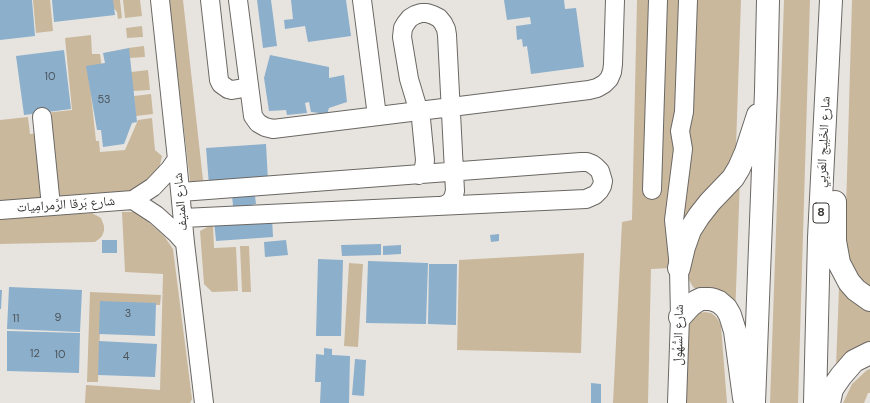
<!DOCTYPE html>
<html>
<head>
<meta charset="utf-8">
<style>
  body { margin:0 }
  canvas { display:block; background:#e7e4df }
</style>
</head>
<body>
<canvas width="870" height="403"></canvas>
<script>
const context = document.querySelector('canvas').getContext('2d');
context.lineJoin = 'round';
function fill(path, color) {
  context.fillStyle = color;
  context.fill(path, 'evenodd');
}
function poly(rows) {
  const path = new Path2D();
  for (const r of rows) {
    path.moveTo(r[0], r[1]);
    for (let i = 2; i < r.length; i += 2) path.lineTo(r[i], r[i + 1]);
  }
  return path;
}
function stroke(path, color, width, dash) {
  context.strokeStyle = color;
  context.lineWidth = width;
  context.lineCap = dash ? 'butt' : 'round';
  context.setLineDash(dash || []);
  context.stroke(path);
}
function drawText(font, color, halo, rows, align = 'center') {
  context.font = font + ' "DM Sans","Noto Naskh Arabic",sans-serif';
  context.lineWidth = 3.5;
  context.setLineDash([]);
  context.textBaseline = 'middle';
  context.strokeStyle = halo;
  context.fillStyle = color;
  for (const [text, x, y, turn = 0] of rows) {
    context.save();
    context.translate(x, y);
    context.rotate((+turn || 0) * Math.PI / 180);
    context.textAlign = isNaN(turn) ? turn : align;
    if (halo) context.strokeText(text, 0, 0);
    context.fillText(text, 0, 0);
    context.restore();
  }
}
const green = poly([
  [33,0,50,0,53,31,36,33],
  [110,0,120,0,122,18,118,19,117,12,110,4],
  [123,0,140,0,142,16,125,18],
  [169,0,183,0,204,189,191,190],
  [637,0,741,0,736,147,726,172,695,202,679,226,670,268,651,269,648,403,613,403,622,222,632,220],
  [784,0,810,0,798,403,770,403],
  [852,0,870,0,870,289,851,273,845,245],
  [142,26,143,37,127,38,126,28],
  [91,35,92,54,100,54,103,75,89,76,96,141,99,141,100,152,125,150,138,120,152,118,155,150,162,156,160,165,158,172,132,192,57,197,44,113,72,110,65,38],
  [144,46,145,57,129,58,128,48],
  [148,70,150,90,133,91,131,72],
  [151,94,153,114,136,116,134,96],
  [28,117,30,134,41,133,44,199,0,203,0,120],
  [740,178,735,319,693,287,687,276,689,245],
  [122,212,137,212,164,236,173,249,192,399,190,403,85,403,86,385,160,390,163,274,125,272],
  [92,213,101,218,104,226,104,231,102,236,99,239,95,242,0,244,0,219],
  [213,224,214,248,236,247,238,291,212,292,204,284,200,231],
  [240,246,249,246,251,292,242,292],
  [584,253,581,353,457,350,459,260],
  [349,263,363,264,358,347,344,346],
  [839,287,845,295,853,302,870,311,870,345,836,367],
  [90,292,161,295,160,305,101,303,98,382,87,382],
  [705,312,711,313,715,316,719,321,721,326,727,403,685,403,688,324,695,315,700,313],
  [870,369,870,393,868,393,864,403,843,403,852,384,867,370]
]);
const building = poly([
  [0,0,32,0,35,36,0,40],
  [52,0,113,0,115,15,54,22],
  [257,0,271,0,277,46,263,48],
  [291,0,346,0,351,36,308,42,305,26,285,29,284,20,293,19],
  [504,0,564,0,565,9,576,8,584,67,531,74,527,46,523,47,522,39,517,40,516,26,531,24,530,17,507,20],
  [129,48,137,122,132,123,124,144,103,147,101,130,97,130,86,66,105,63,103,53],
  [64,50,71,109,24,115,16,56],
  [270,55,329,67,329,78,344,75,347,102,329,108,327,114,311,112,309,102,305,103,307,113,287,115,286,110,269,111,264,78],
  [266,144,268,181,209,185,206,148],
  [250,191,250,196,255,196,256,204,251,205,251,210,240,210,240,206,233,206,232,195],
  [272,217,273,237,216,241,214,221],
  [499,234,499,241,491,242,490,235],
  [102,240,117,240,117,253,102,253],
  [286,240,288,255,265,257,264,242],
  [381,244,381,255,342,256,341,245],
  [401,245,401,254,383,255,383,246],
  [318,259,343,260,341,336,316,336],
  [368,261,428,263,426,324,366,323],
  [429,264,457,264,456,325,428,324],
  [9,287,82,290,80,332,7,329],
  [0,290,2,290,1,309,0,309],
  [100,301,156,303,155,336,99,334],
  [7,331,80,333,79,373,7,371],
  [99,341,157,344,155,377,98,375],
  [324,348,332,349,332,355,350,356,349,403,320,403,321,382,315,382,316,354,324,355],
  [355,359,366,360,364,396,352,395],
  [591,383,601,384,601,403,591,403]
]);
const minor = poly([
  [160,0,177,159,185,243,204,403],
  [210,0,219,80,221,84,228,89,232,90,249,87],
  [238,0,253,116,258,123,265,127,273,129,589,90,597,88,604,84,609,79,612,72,613,64,615,0],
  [362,0,377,116],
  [42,117,51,206],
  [419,175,424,168,425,160,421,119,409,79,402,37,403,28,406,23,410,18,415,15,421,13,427,13,433,15,439,18,443,23,446,29,447,35,455,191,453,198,450,202,445,205,440,206],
  [652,190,658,0],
  [181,192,581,162,587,162,592,164,596,167,600,171,603,181,602,186,599,191,595,195,586,199,183,218],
  [133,200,156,215,176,233,185,243],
  [0,210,133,200,153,187,170,169,177,159],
  [677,403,680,317,679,268,674,220,683,149,680,131,684,112,688,0]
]);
const highway = poly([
  [835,202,835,241,839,263,849,282,856,290,870,300],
  [679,268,684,247,690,230,699,216,710,202,733,178,739,168,746,152,758,115],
  [680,317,691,305,697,301,701,299,710,299,714,300,719,302,726,308,730,315,735,331,744,398],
  [754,403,766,91,768,0],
  [815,403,819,238,831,0],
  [829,403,832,389,841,376,854,361,870,353]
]);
const numberNames = [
  ["10",50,77],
  ["53",104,100],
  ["3",128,314],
  ["9",58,318],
  ["11",16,319],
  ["12",35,354],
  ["10",60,355],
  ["4",126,357]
];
const shields = [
  [821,213,16]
];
const shieldNames = [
  ["8",821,213]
];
const streetNames = [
  ["شارع الخَلِيج العَربِي",824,142,-87],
  ["شارع المنيف",181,202,-95],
  ["شارع بَرقا الرَّمرامِيات",66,205,-4],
  ["شارع السُّهُول",679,335,-89]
];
fill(green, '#cab89d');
fill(building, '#8cafcc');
stroke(minor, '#6b6864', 20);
stroke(highway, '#6b6864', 24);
stroke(minor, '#fff', 18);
stroke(highway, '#fff', 22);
drawText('11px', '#4c5459', null, numberNames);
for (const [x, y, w] of shields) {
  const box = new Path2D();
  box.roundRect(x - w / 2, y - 10, w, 20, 3);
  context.fillStyle = '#fff';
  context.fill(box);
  stroke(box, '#373533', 1);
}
drawText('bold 12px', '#373533', null, shieldNames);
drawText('13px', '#373533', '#fff', streetNames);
</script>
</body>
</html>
